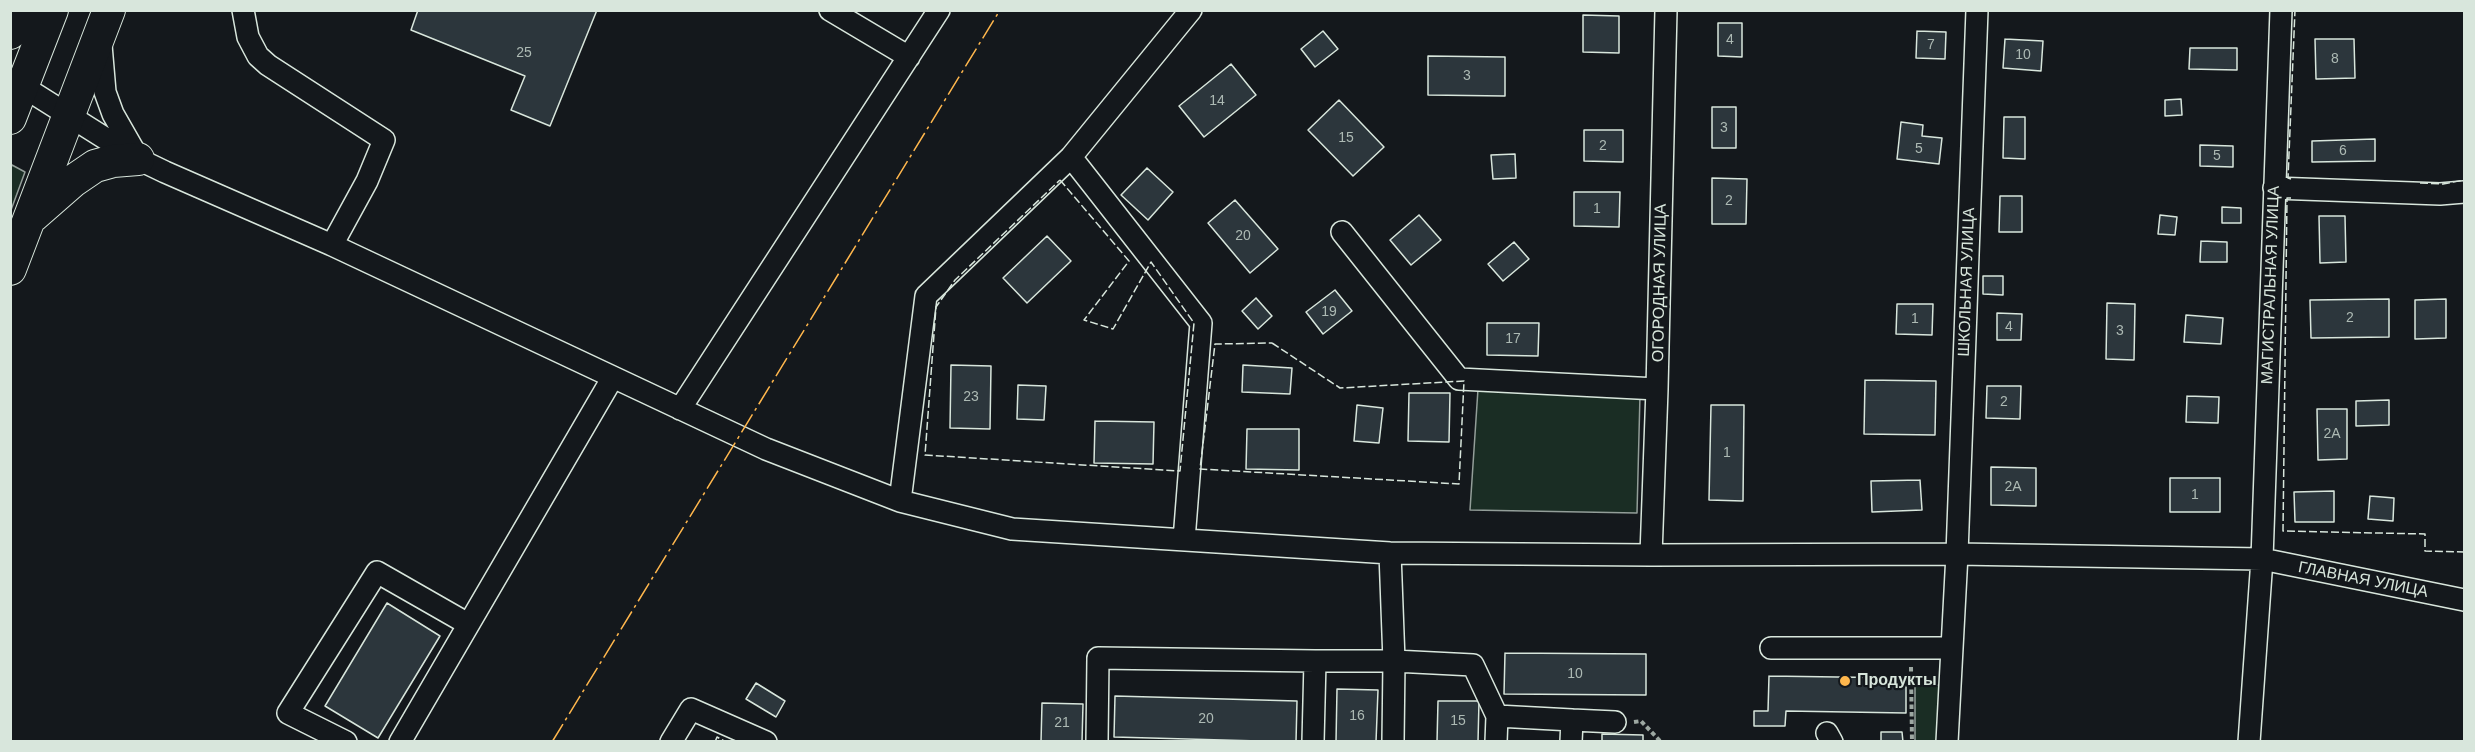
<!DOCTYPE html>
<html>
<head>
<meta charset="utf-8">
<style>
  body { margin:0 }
  #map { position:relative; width:2475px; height:752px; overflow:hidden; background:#14181c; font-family:Helvetica,sans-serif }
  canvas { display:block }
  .frame { position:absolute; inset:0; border:12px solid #d8e6dc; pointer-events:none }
</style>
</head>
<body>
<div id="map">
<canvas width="2475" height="752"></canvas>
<div class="frame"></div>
</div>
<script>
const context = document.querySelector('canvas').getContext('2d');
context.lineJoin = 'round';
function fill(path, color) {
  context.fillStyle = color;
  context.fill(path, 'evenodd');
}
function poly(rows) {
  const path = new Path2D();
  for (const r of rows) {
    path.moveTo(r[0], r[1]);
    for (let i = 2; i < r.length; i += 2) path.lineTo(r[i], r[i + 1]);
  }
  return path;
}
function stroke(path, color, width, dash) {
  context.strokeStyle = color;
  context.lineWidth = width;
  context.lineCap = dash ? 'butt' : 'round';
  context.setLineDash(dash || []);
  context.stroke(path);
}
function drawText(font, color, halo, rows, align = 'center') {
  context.font = font + ' Helvetica,sans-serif';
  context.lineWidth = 4.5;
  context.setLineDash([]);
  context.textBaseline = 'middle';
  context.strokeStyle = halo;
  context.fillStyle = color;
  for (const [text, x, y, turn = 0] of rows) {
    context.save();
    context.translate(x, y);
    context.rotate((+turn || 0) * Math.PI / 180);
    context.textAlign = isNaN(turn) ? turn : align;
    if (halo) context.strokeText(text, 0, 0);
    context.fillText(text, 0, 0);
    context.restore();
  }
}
const green = poly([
  [12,165,25,172,11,210,10,170,12,165],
  [1478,389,1640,395,1637,513,1470,510,1478,389],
  [1915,685,1942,685,1938,741,1915,741,1915,685]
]);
const building = poly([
  [418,10,597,10,550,126,511,110,525,76,411,30,418,10],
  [1583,15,1619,16,1619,53,1583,52,1583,15],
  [1718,23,1742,23,1742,57,1718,56,1718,23],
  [1323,31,1338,49,1315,67,1301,49,1323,31],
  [1917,31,1946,32,1945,59,1916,58,1917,31],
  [2005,39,2043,41,2041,71,2003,68,2005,39],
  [2315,39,2354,39,2355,78,2316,79,2315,39],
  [2190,48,2237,48,2237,70,2189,69,2190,48],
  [1428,56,1505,57,1505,96,1428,95,1428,56],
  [1231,64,1256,95,1204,137,1179,106,1231,64],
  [2181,99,2182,115,2165,116,2165,100,2181,99],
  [1339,100,1384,147,1353,176,1308,130,1339,100],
  [1712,107,1736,107,1736,148,1712,148,1712,107],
  [2004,117,2025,117,2025,159,2003,158,2004,117],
  [1901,122,1923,125,1922,136,1942,138,1939,164,1897,159,1901,122],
  [1584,130,1623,130,1623,162,1584,161,1584,130],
  [2375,139,2375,161,2312,162,2312,141,2375,139],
  [2200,145,2233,146,2233,167,2200,166,2200,145],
  [1515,154,1516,178,1493,179,1491,155,1515,154],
  [1147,168,1173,192,1148,220,1121,195,1147,168],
  [1712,178,1747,179,1746,224,1712,224,1712,178],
  [1574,192,1620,192,1619,227,1574,226,1574,192],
  [2000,196,2022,196,2022,232,1999,232,2000,196],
  [1235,200,1278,249,1250,273,1208,223,1235,200],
  [2222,207,2241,208,2241,223,2222,223,2222,207],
  [1419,215,1441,240,1411,265,1390,240,1419,215],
  [2160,215,2177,217,2175,235,2158,234,2160,215],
  [2319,216,2345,216,2346,262,2320,263,2319,216],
  [1047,236,1071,261,1027,303,1003,278,1047,236],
  [2201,241,2227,242,2227,262,2200,262,2201,241],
  [1514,242,1529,259,1503,281,1488,264,1514,242],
  [1983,276,2003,276,2003,295,1983,294,1983,276],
  [1335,290,1352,311,1323,334,1306,312,1335,290],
  [1256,298,1272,316,1258,329,1242,311,1256,298],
  [2389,299,2389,337,2311,338,2310,300,2389,299],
  [2446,299,2446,338,2415,339,2415,300,2446,299],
  [2107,303,2135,304,2134,360,2106,359,2107,303],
  [1897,304,1933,304,1932,335,1896,334,1897,304],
  [1997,313,2022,314,2021,340,1997,340,1997,313],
  [2186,315,2223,318,2221,344,2184,342,2186,315],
  [1487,323,1539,323,1538,356,1487,355,1487,323],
  [951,365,991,366,990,429,950,428,951,365],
  [1243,365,1292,368,1290,394,1242,392,1243,365],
  [1865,380,1936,381,1935,435,1864,434,1865,380],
  [1018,385,1046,386,1044,420,1017,419,1018,385],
  [1987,386,2021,386,2020,419,1986,418,1987,386],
  [1409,393,1450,393,1449,442,1408,441,1409,393],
  [2187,396,2219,397,2218,423,2186,422,2187,396],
  [2389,400,2389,425,2356,426,2356,401,2389,400],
  [1357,405,1383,408,1379,443,1354,441,1357,405],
  [1711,405,1744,405,1743,501,1709,500,1711,405],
  [2317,409,2347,409,2347,459,2318,460,2317,409],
  [1095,421,1154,422,1153,464,1094,463,1095,421],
  [1247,429,1299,429,1299,470,1246,469,1247,429],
  [1991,467,2036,468,2036,506,1991,505,1991,467],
  [2170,478,2220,478,2220,512,2170,512,2170,478],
  [1920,480,1922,510,1872,512,1871,481,1920,480],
  [2334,491,2334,522,2295,522,2294,492,2334,491],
  [2370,496,2394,498,2393,521,2368,519,2370,496],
  [387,603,440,636,378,738,325,706,387,603],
  [1505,653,1646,654,1646,695,1504,694,1505,653],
  [1769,676,1906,678,1906,713,1786,711,1785,726,1754,726,1754,711,1768,711,1769,676],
  [756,683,785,701,776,717,746,699,756,683],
  [1337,689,1378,690,1376,742,1336,742,1337,689],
  [1115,696,1297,701,1296,742,1114,737,1115,696],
  [1438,701,1479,701,1478,742,1437,742,1438,701],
  [1042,703,1083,704,1082,742,1041,742,1042,703],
  [1881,732,1902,732,1903,742,1881,742,1881,732],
  [1602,734,1643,735,1643,742,1602,742,1602,734]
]);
const path = poly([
  [1911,667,1912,742],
  [1634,722,1641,721,1661,742]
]);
const minor = poly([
  [243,10,248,37,258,56,268,65,384,140,367,181,332,245],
  [830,10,909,57],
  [101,45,105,92,113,114,137,156],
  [11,79,138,159,165,172,332,245,766,449,900,501,1012,529,1390,553,1651,555,1957,554,2262,559,2464,600],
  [1071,157,1201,323,1184,540],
  [2274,188,2440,194,2464,192],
  [1342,232,1459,379,1657,389],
  [680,409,939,10],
  [900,501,926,296,1071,157,1191,10],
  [1390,553,1394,661,1473,665,1497,716,1496,742],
  [1651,555,1657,389,1666,10],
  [1771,648,1952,648],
  [1497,716,1572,720,1571,742],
  [1572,720,1615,722],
  [1827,733,1832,742],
  [346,742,288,713,377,572,468,624],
  [400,742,613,377],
  [671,742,691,709,766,742],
  [1097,742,1098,658,1315,661],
  [1313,742,1315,661,1394,661,1393,742],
  [1947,742,1957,554,1977,10],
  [2249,742,2262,559,2281,10]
]);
const highway = poly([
  [10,33,36,10],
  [10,118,52,10],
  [33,216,73,181,95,166,113,161,138,159],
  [10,269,109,10]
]);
const fence = poly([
  [2291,179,2288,178,2295,10],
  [1060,180,1129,261,1084,320,1113,329,1151,262,1194,323,1180,471,925,455,936,307,955,280,1060,180],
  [2420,183,2443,184,2464,180],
  [2291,198,2287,198,2283,531,2425,534,2425,551,2464,552],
  [1272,343,1340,388,1464,381,1459,484,1200,469,1215,344,1272,343],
  [715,742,717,737,726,742]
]);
const power = poly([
  [552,742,1000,10]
]);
const markers = [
  [1845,681,6,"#ffb74d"]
];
const numberNames = [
  ["4",1730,40],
  ["7",1931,45],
  ["25",524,53],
  ["10",2023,55],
  ["8",2335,59],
  ["3",1467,76],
  ["14",1217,101],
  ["3",1724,128],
  ["15",1346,138],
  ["2",1603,146],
  ["5",1919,149],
  ["6",2343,151],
  ["5",2217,156],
  ["2",1729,201],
  ["1",1597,209],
  ["20",1243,236],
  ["19",1329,312],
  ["2",2350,318],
  ["1",1915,319],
  ["4",2009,327],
  ["3",2120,331],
  ["17",1513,339],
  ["23",971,397],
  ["2",2004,402],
  ["2А",2332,434],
  ["1",1727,453],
  ["2А",2013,487],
  ["1",2195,495],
  ["10",1575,674],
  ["16",1357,716],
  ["20",1206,719],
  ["15",1458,721],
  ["21",1062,723]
];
const streetNames = [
  ["ШКОЛЬНАЯ УЛИЦА",1967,282,-88],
  ["ОГОРОДНАЯ УЛИЦА",1660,283,-89],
  ["МАГИСТРАЛЬНАЯ УЛИЦА",2271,285,-88],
  ["ГЛАВНАЯ УЛИЦА",2363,580,11]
];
const poiNames = [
  ["Продукты",1857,681]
];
fill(green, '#1a2d24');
stroke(green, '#939e99', 1.5);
fill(building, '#2c363c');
stroke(building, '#d8e6dc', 1.5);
stroke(minor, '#d8e6dc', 24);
stroke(highway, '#d8e6dc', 34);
stroke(path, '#9da8a2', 4, [4.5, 3]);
stroke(minor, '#14181c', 21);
stroke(highway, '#14181c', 32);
stroke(fence, '#d8e6dc', 1.5, [8, 3]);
stroke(power, '#ffb74d', 1.5, [21, 4.5, 3, 4.5]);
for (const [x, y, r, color] of markers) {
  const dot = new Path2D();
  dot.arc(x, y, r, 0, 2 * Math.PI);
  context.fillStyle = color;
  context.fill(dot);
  stroke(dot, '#14181c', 2);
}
drawText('14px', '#adbab4', null, numberNames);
drawText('16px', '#d8e6dc', '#14181c', streetNames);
drawText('bold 16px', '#d8e6dc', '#14181c', poiNames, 'left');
</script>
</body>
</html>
